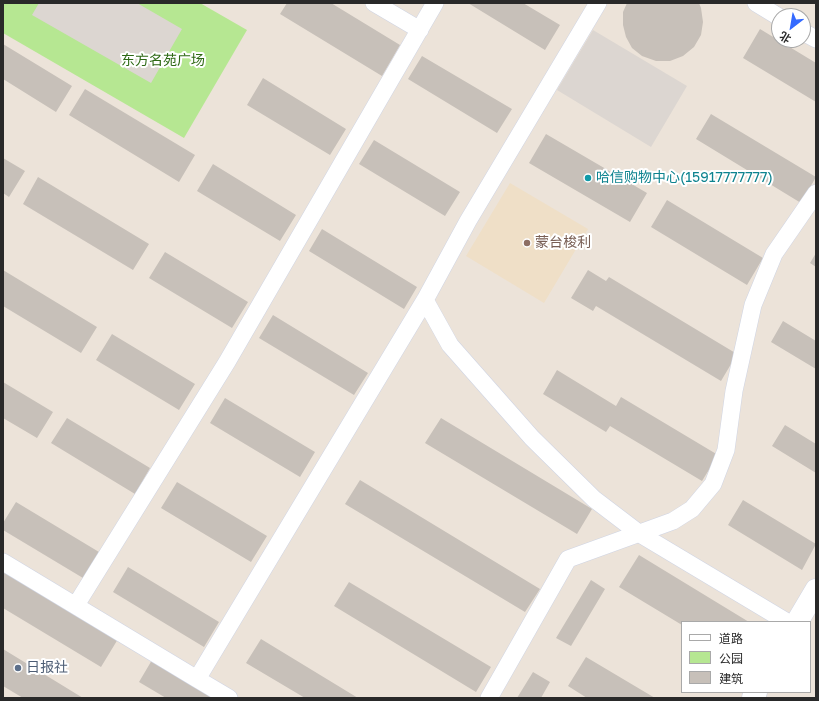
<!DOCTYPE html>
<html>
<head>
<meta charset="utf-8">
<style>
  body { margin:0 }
  #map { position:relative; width:819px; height:701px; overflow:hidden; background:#ece3d9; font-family:"Golos Text","Noto Sans SC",sans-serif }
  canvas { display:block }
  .frame { position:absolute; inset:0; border:4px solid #292929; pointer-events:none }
  .legend { position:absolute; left:681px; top:621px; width:130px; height:72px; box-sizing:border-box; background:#fff; border:1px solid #a9a9a9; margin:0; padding:5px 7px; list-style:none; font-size:12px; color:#292929 }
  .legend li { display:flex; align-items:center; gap:8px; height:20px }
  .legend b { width:20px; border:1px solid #a9a9a9 }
  .north { position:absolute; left:771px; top:8px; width:40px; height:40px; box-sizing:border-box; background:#fff; border:1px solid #a9a9a9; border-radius:50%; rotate:211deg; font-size:11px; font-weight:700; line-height:16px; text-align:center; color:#292929 }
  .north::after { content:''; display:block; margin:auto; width:14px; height:18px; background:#346aff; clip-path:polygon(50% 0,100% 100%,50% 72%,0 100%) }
</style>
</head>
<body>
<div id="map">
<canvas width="819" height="701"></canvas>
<div class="frame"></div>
<ul class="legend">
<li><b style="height:5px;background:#fff"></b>道路</li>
<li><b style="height:11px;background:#b6e792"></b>公园</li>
<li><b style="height:11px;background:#c7c0b9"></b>建筑</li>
</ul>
<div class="north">北</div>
</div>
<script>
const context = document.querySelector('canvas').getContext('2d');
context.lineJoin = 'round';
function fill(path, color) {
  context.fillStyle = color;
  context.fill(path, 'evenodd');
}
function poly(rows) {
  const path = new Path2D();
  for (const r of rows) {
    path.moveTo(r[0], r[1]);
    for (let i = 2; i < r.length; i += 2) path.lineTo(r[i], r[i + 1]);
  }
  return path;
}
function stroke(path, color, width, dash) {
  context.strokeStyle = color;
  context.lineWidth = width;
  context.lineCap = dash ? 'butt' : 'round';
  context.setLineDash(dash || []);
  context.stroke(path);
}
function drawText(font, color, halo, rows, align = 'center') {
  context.font = font + ' "Golos Text","Noto Sans SC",sans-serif';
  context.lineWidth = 4;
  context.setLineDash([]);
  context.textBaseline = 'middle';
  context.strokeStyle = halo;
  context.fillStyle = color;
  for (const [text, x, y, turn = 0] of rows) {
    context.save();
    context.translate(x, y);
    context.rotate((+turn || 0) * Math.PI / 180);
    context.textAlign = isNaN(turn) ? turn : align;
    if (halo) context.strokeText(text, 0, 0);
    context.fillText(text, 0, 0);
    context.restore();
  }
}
const education = poly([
  [510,183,588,229,544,303,466,256]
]);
const green = poly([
  [3,3,200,3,247,30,184,138,3,33]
]);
const plaza = poly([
  [39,3,137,3,182,29,151,83,32,15],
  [593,30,687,86,651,147,557,90]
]);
const building = poly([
  [287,3,331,3,400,45,382,76,280,14],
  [468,3,523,3,560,25,545,50],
  [627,3,699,3,701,8,703,22,701,35,694,47,683,56,670,61,656,61,642,56,632,48,626,37,623,25,623,12],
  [760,29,816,63,816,102,743,58],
  [3,44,72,86,56,112,3,79],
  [422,56,512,109,497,133,408,79],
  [263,78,346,129,330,155,247,105],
  [85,89,195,155,179,182,69,115],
  [711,114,816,177,801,203,696,139],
  [546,134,647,193,630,222,529,163],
  [374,140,460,192,445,216,359,164],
  [3,158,25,171,9,197,3,193],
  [213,164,296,215,280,241,197,191],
  [38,177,149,244,133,270,23,204],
  [667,200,763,258,747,285,651,227],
  [322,229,417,287,404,309,309,251],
  [165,252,248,302,232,328,149,278],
  [816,253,816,267,810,263],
  [3,270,97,327,81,353,3,306],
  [588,270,606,281,609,277,737,354,721,381,596,306,593,311,571,298],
  [273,315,368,373,354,395,259,338],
  [783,321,816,341,816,369,771,342],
  [112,334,195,384,179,410,96,360],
  [557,370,616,406,621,397,718,455,702,481,610,426,606,432,543,394],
  [3,382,53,412,37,438,3,418],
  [225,398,315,452,300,477,210,423],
  [67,418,150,468,135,494,51,443],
  [441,418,592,509,577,534,425,443],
  [785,425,816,444,816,473,772,446],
  [360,480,540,589,525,612,345,504],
  [177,482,267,536,251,562,161,508],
  [743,500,816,544,802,570,728,525],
  [16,502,99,552,83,578,3,530,3,523],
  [639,555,749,622,682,622,682,625,619,587],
  [128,567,219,622,204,647,113,592],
  [3,570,118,639,101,667,3,608],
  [591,580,605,589,571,646,556,638],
  [349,582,491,667,476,692,334,606],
  [261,639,358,698,305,698,246,663],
  [3,649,83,698,23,698,3,686],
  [586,657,655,698,587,698,568,686],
  [152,660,215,698,166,698,139,682],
  [533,672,550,682,541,698,517,698]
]);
const street = poly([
  [374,3,420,30],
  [756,3,779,17],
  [803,32,816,39],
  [425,300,450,345,532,438,594,499,640,534,787,622],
  [3,562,197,679],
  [76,605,227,362,435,3],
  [229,698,197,679,425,300,468,221,598,3],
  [489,698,568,559,673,521,692,509,713,484,726,450,734,391,753,305,774,254,816,193]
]);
const secondary = poly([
  [797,622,816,590],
  [753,698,756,692]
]);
const markers = [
  [588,178,4,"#0f9aa8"],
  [527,243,4,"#8d6e63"],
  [18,668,4,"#5c6f8a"]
];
const parkNames = [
  ["东方名苑广场",163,61]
];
const cultureNames = [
  ["哈信购物中心(15917777777)",596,178]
];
const educationNames = [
  ["蒙台梭利",535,243]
];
const serviceNames = [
  ["日报社",26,668]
];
fill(education, '#efdfc7');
fill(green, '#b6e792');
fill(plaza, '#dcd6d1');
fill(building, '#c7c0b9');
stroke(street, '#cfd4e3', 18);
stroke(secondary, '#cfd4e3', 23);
stroke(street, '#fff', 17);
stroke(secondary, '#fff', 22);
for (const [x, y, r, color] of markers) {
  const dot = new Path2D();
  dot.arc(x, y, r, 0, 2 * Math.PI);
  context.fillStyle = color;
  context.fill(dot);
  stroke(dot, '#fff', 1.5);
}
drawText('14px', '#2e6915', '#fff', parkNames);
drawText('14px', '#0d838f', '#fff', cultureNames, 'left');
drawText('14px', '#785e54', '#fff', educationNames, 'left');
drawText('14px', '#4e5e75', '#fff', serviceNames, 'left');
</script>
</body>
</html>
